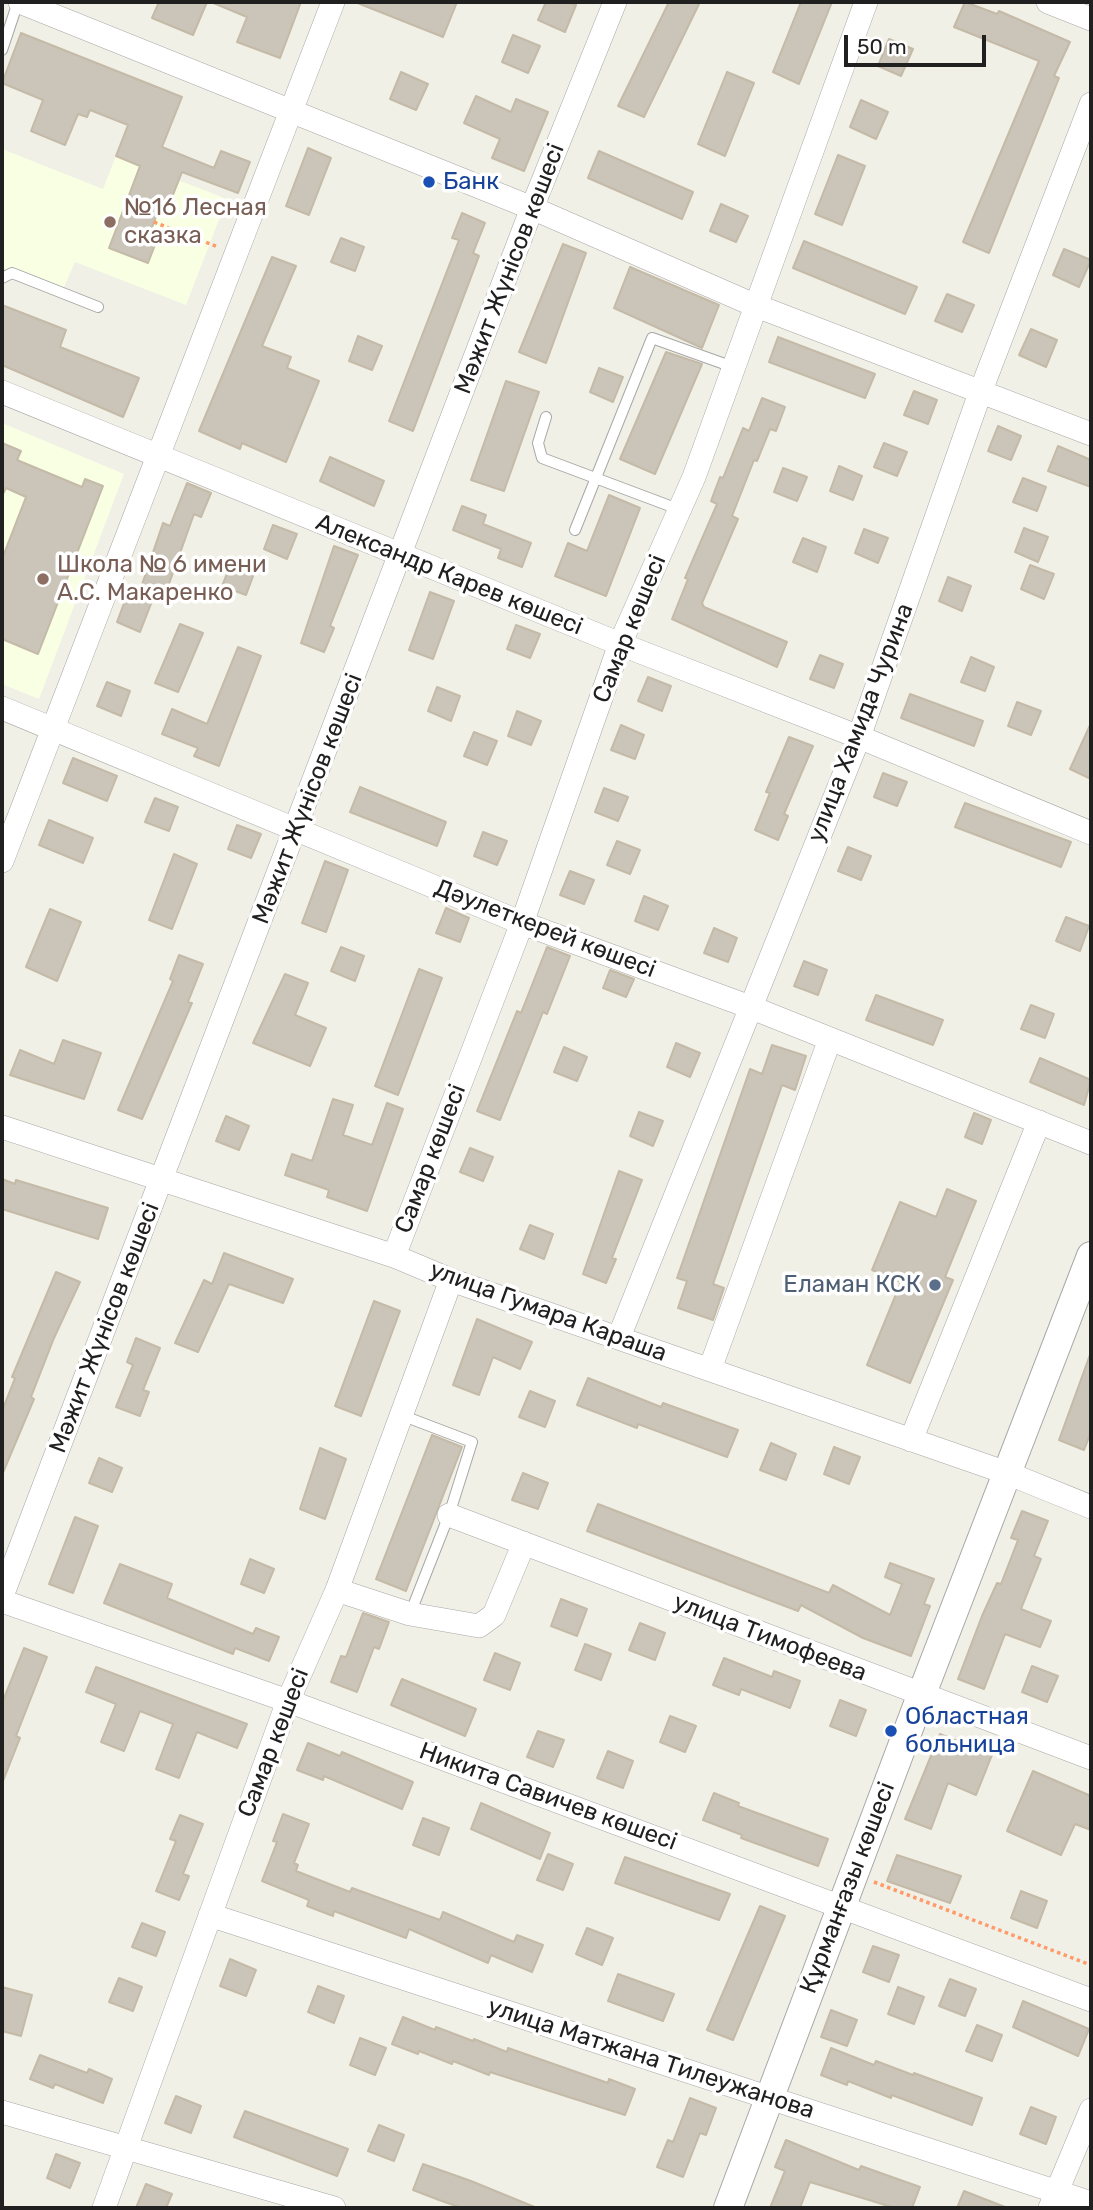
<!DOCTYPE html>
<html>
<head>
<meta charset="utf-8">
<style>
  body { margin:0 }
  #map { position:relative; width:1093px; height:2210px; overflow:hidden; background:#f1f0e6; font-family:Rubik,sans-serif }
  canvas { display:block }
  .frame { position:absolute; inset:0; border:4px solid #202020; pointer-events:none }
  .scale { position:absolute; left:844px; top:35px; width:142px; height:32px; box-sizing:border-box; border:4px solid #202020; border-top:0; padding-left:9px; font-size:21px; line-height:24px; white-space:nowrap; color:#202020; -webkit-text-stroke:5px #fff; paint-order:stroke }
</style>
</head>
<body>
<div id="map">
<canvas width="1093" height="2210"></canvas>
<div class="frame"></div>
<div class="scale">50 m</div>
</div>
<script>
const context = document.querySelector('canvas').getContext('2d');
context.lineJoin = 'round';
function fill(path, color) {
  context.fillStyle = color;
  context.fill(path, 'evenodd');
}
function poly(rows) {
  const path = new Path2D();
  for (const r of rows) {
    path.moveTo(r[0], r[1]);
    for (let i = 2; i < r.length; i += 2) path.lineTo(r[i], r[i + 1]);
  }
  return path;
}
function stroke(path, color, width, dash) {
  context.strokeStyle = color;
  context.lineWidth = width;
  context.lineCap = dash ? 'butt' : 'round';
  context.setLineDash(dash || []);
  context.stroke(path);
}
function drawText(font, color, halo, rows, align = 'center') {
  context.font = font + ' Rubik,sans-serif';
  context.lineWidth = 7;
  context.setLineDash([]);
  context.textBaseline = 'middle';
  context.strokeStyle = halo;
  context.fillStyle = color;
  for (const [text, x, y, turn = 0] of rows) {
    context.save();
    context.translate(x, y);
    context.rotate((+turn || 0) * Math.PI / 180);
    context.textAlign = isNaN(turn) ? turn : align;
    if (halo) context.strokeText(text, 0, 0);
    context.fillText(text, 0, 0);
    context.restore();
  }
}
const education = poly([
  [2,149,103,189,116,156,227,199,186,305,75,262,62,292,2,268],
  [2,423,124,474,39,699,2,684]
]);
const building = poly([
  [159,2,207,2,193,35,152,18,159,2],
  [211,2,301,2,280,58,237,42,247,17,211,2],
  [355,2,457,2,443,37,355,2],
  [546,2,568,2,576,5,565,32,538,20,546,2],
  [669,2,700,2,644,117,618,106,669,2],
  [801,2,832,2,799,84,773,72,801,2],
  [965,2,997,14,999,11,1070,42,1054,76,1059,78,989,253,963,242,1039,61,954,27,965,2],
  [21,33,182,97,162,147,214,168,221,151,250,162,238,193,182,172,169,205,162,202,154,222,147,242,155,245,148,263,109,248,140,166,116,156,128,125,90,110,87,117,78,114,65,145,31,131,43,100,2,83,21,33],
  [513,35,540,46,528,73,502,62,513,35],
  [889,39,913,49,901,76,878,66,889,39],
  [401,72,428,84,416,110,390,99,401,72],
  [727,72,754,83,725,156,698,144,727,72],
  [476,96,511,112,516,99,548,112,524,171,492,158,500,139,464,123,476,96],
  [861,100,888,112,876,139,850,127,861,100],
  [308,148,331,158,309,215,286,206,308,148],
  [599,151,693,192,682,219,588,178,599,151],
  [838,155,865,166,842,225,815,214,838,155],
  [721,204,748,216,736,242,710,231,721,204],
  [462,213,485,223,473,253,479,256,413,431,389,421,459,240,452,238,462,213],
  [341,238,364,247,355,271,331,262,341,238],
  [804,241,917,287,905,314,793,268,804,241],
  [563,244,586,253,546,363,519,352,563,244],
  [1064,249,1091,260,1079,287,1053,275,1064,249],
  [272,257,296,266,262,346,291,357,287,368,319,381,286,462,242,443,240,449,199,431,272,257],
  [630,267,719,305,702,348,614,308,630,267],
  [947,294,974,305,962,332,935,321,947,294],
  [2,305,66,330,60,347,139,378,123,417,2,365,2,305],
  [1031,329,1057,340,1046,367,1019,355,1031,329],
  [358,336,382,346,372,370,349,361,358,336],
  [778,337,875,374,865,398,769,362,778,337],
  [666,352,702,364,655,474,620,459,666,352],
  [599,368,623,377,613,402,590,392,599,368],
  [506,381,539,392,504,491,471,480,506,381],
  [914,391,937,400,928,424,904,415,914,391],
  [762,398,785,407,776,431,770,429,757,461,754,460,732,516,738,519,702,603,704,607,787,642,777,667,672,619,688,579,685,578,717,504,711,501,720,477,723,478,743,428,749,431,762,398],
  [998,426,1021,436,1011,460,988,451,998,426],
  [2,443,21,451,17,460,82,487,85,479,103,486,38,654,2,639,2,559,26,497,6,488,2,496,2,443],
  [884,443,907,452,897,476,874,467,884,443],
  [1058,446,1091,460,1091,487,1048,471,1058,446],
  [330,457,384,481,374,506,320,481,330,457],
  [839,466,862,476,853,500,830,491,839,466],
  [783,468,807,477,797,501,774,492,783,468],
  [1023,478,1046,487,1037,511,1013,502,1023,478],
  [187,483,211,493,201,517,194,514,165,595,156,591,140,632,117,622,126,598,136,602,163,523,170,526,187,483],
  [609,495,640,508,606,596,555,576,568,543,587,551,609,495],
  [462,506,486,515,483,524,531,543,522,567,498,558,501,549,453,530,462,506],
  [273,525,297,534,287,559,264,549,273,525],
  [1024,528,1048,537,1038,562,1015,552,1024,528],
  [864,529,888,538,878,563,855,553,864,529],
  [803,538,826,547,817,572,793,562,803,538],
  [334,546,358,555,330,626,334,628,324,652,301,643,334,546],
  [232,561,255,571,246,595,222,586,232,561],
  [1030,565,1054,574,1044,599,1021,589,1030,565],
  [948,577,971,586,962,611,939,601,948,577],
  [430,592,454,601,433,659,409,650,430,592],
  [180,624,203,633,178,692,155,683,180,624],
  [516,625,540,634,530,658,507,649,516,625],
  [238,647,261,656,219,766,194,756,198,748,162,734,172,709,207,724,238,647],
  [820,655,843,664,834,688,810,679,820,655],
  [971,657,994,667,985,691,961,682,971,657],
  [648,677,671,686,662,711,638,701,648,677],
  [107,682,130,691,121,716,97,706,107,682],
  [437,687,460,696,451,721,428,711,437,687],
  [910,694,983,721,974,746,901,718,910,694],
  [1017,702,1041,711,1031,735,1008,726,1017,702],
  [517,711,541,721,531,745,508,736,517,711],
  [1091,723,1091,779,1070,769,1091,723],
  [621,725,644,735,635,759,611,750,621,725],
  [474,732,497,741,487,765,464,756,474,732],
  [789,737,813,746,784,814,788,816,778,840,755,830,770,793,766,792,789,737],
  [73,758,117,776,107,801,63,783,73,758],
  [883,773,907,782,897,806,874,797,883,773],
  [360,787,446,822,437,846,350,812,360,787],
  [604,788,628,797,618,821,595,812,604,788],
  [155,798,178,807,169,831,145,822,155,798],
  [965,803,1071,842,1061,867,955,827,965,803],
  [49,820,93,838,83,863,39,845,49,820],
  [237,825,261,834,251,858,228,849,237,825],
  [483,832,507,841,497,865,474,856,483,832],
  [617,841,640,850,630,874,607,865,617,841],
  [848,847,871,856,861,880,838,871,848,847],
  [174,854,197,864,172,929,149,920,174,854],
  [325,861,348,870,326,932,302,923,325,861],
  [570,871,594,880,584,904,560,895,570,871],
  [644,896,668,906,658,930,635,921,644,896],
  [446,908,469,918,460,942,436,933,446,908],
  [50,909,81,922,57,981,26,967,50,909],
  [1066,917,1089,926,1080,951,1056,941,1066,917],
  [714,928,737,938,728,962,704,953,714,928],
  [341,947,364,956,355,981,331,971,341,947],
  [547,947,570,956,547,1014,543,1012,500,1120,477,1111,517,1011,521,1013,547,947],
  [179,955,203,964,188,1002,192,1003,142,1119,118,1110,173,981,170,979,179,955],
  [804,961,827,970,818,995,794,986,804,961],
  [419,969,442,978,398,1095,375,1086,419,969],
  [610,970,634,979,626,997,603,988,610,970],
  [285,974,308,983,295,1015,326,1028,310,1066,253,1043,285,974],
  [876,995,943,1020,933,1045,866,1020,876,995],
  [1031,1005,1054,1014,1045,1038,1021,1029,1031,1005],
  [63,1040,101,1053,84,1099,10,1075,20,1050,54,1064,63,1040],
  [676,1043,700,1053,690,1077,667,1067,676,1043],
  [772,1045,806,1056,795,1090,782,1085,713,1284,724,1288,713,1320,678,1308,687,1281,677,1278,750,1069,762,1074,772,1045],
  [564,1047,587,1057,577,1081,554,1072,564,1047],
  [1040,1058,1091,1080,1084,1105,1030,1082,1040,1058],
  [333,1099,353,1105,343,1135,372,1145,387,1103,403,1109,367,1211,327,1197,329,1190,285,1175,292,1154,312,1161,333,1099],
  [639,1112,663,1121,653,1146,630,1136,639,1112],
  [974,1113,991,1120,982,1144,965,1137,974,1113],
  [226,1116,249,1126,239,1150,216,1141,226,1116],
  [470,1148,493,1157,483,1181,460,1172,470,1148],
  [619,1171,642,1180,612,1258,616,1259,606,1283,583,1274,619,1171],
  [2,1179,15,1184,16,1180,108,1208,98,1239,2,1209,2,1179],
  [947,1189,976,1201,945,1277,953,1280,910,1383,867,1365,901,1282,872,1270,900,1202,936,1217,947,1189],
  [530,1225,553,1234,544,1259,520,1249,530,1225],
  [224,1253,293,1279,283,1303,229,1284,198,1352,175,1343,204,1280,212,1284,224,1253],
  [56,1272,80,1282,54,1338,31,1397,34,1399,2,1475,2,1411,15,1378,12,1377,56,1272],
  [374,1301,400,1311,361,1416,335,1406,374,1301],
  [477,1319,532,1342,520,1369,493,1357,479,1395,453,1385,477,1319],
  [136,1338,160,1348,143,1390,149,1392,140,1416,116,1407,133,1365,127,1362,136,1338],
  [1091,1352,1091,1432,1084,1450,1059,1440,1091,1352],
  [588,1378,661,1407,663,1403,738,1430,727,1457,638,1424,637,1428,577,1405,588,1378],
  [530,1391,555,1401,545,1427,519,1417,530,1391],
  [432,1435,462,1447,406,1591,376,1579,432,1435],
  [771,1443,796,1454,786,1480,760,1470,771,1443],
  [834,1447,860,1457,849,1484,824,1474,834,1447],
  [320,1448,346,1459,325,1519,300,1509,320,1448],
  [99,1458,122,1468,112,1492,89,1483,99,1458],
  [523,1473,548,1483,538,1509,512,1500,523,1473],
  [598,1504,829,1593,833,1585,890,1615,902,1584,885,1577,890,1563,934,1579,924,1604,930,1606,911,1656,863,1638,801,1605,798,1611,587,1531,598,1504],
  [1022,1511,1048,1521,1034,1556,1041,1559,1021,1609,1051,1621,1040,1647,1005,1634,984,1689,958,1679,982,1616,997,1583,1001,1584,1018,1540,1011,1538,1022,1511],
  [75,1517,98,1526,73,1593,49,1584,75,1517],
  [250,1559,274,1569,264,1593,241,1584,250,1559],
  [120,1564,172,1584,167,1598,253,1634,256,1628,279,1637,269,1661,235,1648,233,1654,104,1603,120,1564],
  [561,1599,587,1609,577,1636,551,1626,561,1599],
  [363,1613,389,1622,379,1649,374,1647,357,1692,331,1682,341,1656,346,1657,363,1613],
  [640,1623,665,1633,655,1660,629,1650,640,1623],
  [585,1644,611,1654,601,1680,575,1670,585,1644],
  [24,1648,47,1657,16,1736,20,1738,3,1781,2,1703,24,1648],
  [495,1653,520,1663,510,1690,484,1680,495,1653],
  [724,1658,772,1677,774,1671,800,1681,790,1708,741,1689,739,1695,713,1685,724,1658],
  [1032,1666,1058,1676,1047,1702,1022,1692,1032,1666],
  [96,1667,247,1724,237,1748,197,1732,179,1778,156,1769,173,1724,140,1711,124,1751,101,1742,116,1704,86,1692,96,1667],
  [402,1679,476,1709,465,1736,391,1705,402,1679],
  [840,1700,866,1710,856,1736,830,1726,840,1700],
  [670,1716,696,1726,685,1752,660,1742,670,1716],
  [538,1731,564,1740,553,1767,527,1757,538,1731],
  [940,1734,992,1755,976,1795,948,1783,931,1829,905,1819,940,1734],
  [308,1743,340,1756,342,1752,413,1782,402,1809,324,1776,323,1780,297,1770,308,1743],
  [608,1751,633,1761,623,1788,597,1778,608,1751],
  [1033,1771,1091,1796,1091,1830,1075,1824,1061,1855,1007,1831,1033,1771],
  [714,1793,739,1803,738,1806,828,1839,818,1866,741,1838,742,1835,703,1820,714,1793],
  [481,1803,550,1833,540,1859,471,1829,481,1803],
  [283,1814,309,1824,294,1863,298,1865,296,1871,350,1892,352,1888,440,1920,443,1912,514,1942,517,1935,543,1945,532,1972,491,1955,488,1963,409,1929,406,1938,334,1911,333,1916,307,1906,309,1900,262,1881,277,1842,273,1841,283,1814],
  [180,1815,203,1824,183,1874,189,1876,179,1900,156,1891,176,1841,170,1839,180,1815],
  [423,1818,449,1828,439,1855,413,1845,423,1818],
  [548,1854,573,1864,563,1890,537,1880,548,1854],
  [897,1855,961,1876,950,1903,887,1881,897,1855],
  [625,1857,730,1894,719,1920,615,1883,625,1857],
  [1021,1891,1047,1901,1037,1928,1011,1918,1021,1891],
  [760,1906,785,1916,733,2040,707,2030,760,1906],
  [142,1923,165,1932,156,1956,132,1947,142,1923],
  [587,1928,613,1938,602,1965,576,1954,587,1928],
  [873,1946,899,1955,889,1982,863,1972,873,1946],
  [230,1959,256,1970,246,1996,220,1986,230,1959],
  [618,1974,674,1994,663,2021,608,2001,618,1974],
  [119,1978,142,1987,133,2011,109,2002,119,1978],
  [950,1979,976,1989,965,2016,939,2006,950,1979],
  [318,1986,344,1996,334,2023,308,2012,318,1986],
  [2,1987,32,1995,21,2036,2,2031,2,1987],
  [898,1987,924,1997,914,2024,888,2014,898,1987],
  [1023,2001,1089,2029,1078,2056,1013,2027,1023,2001],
  [831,2010,857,2020,847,2046,821,2037,831,2010],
  [403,2017,435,2030,436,2027,473,2041,474,2039,507,2052,508,2048,608,2083,609,2079,635,2089,625,2115,490,2072,489,2075,453,2061,452,2064,419,2051,418,2054,392,2044,403,2017],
  [977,2025,1002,2035,992,2061,966,2051,977,2025],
  [360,2038,386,2048,375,2075,350,2065,360,2038],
  [831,2048,874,2065,876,2061,913,2075,914,2073,982,2098,972,2125,892,2095,891,2098,848,2081,847,2085,821,2075,831,2048],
  [40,2055,87,2073,89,2069,112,2079,103,2103,55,2084,53,2088,30,2079,40,2055],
  [176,2096,201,2106,191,2133,165,2123,176,2096],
  [690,2098,716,2108,706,2135,700,2133,683,2177,657,2167,668,2140,673,2142,690,2098],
  [1031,2107,1056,2117,1046,2144,1020,2134,1031,2107],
  [245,2111,348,2149,337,2176,234,2137,245,2111],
  [379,2125,404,2135,394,2161,368,2151,379,2125],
  [786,2140,859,2170,861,2166,920,2187,912,2208,895,2208,810,2182,800,2208,770,2208,785,2171,775,2167,786,2140],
  [56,2154,80,2163,70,2188,47,2178,56,2154],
  [423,2164,471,2181,537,2208,462,2208,439,2200,413,2190,423,2164],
  [146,2184,172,2194,166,2208,136,2208,146,2184],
  [964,2191,1005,2207,1004,2208,957,2208,964,2191]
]);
const path = poly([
  [154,222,218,247],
  [874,1882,1091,1965]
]);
const service = poly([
  [2,50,18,2],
  [2,278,12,273,98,307],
  [546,417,538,443,542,458,678,509],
  [575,530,652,338,733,367],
  [401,1415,472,1442,449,1515,410,1614]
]);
const minor = poly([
  [20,2,532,208,754,305,1091,434],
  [1048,2,1091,19],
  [2,392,620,644,859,737,1091,833],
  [2,708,522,923,750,1007,1091,1143],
  [2,861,333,2],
  [2,1127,394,1256,451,1280,1007,1473,1091,1507],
  [394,1256,522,923,620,644,694,477,866,2],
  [619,1337,859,737,980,393,1091,104],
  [710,1369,830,1039],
  [911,1440,1039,1122],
  [449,1515,1091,1758],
  [337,1590,410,1614,479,1626,494,1615,524,1543],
  [2,1596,532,208,615,2],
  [2,1601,288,1701,1091,2000],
  [210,1915,1091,2203],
  [2,2112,334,2208],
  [104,2208,288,1701,337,1590,451,1280],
  [1050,2208,1091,2110]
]);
const tertiary = poly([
  [728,2208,921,1696,1091,1256]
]);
const markers = [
  [429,182,7,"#1a4fb4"],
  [110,222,7,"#8d6e63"],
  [43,579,7,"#8d6e63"],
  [935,1285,7,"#5c6f8a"],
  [891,1731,7,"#1a4fb4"]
];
const transitNames = [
  ["Банк",443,182],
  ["Областная",905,1717],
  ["больница",905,1745]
];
const educationNames = [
  ["№16 Лесная",124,208],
  ["сказка",124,236],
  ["Школа № 6 имени",57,565],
  ["А.С. Макаренко",57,593]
];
const streetNames = [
  ["Мәжит Жүнісов көшесі",510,269,-69],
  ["Александр Карев көшесі",449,575,22],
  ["Самар көшесі",630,629,-68],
  ["улица Хамида Чурина",861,723,-69],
  ["Мәжит Жүнісов көшесі",308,799,-69],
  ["Дәулеткерей көшесі",545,929,21],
  ["Самар көшесі",431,1159,-69],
  ["улица Гумара Караша",548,1312,20],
  ["Мәжит Жүнісов көшесі",105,1328,-69],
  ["улица Тимофеева",770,1638,21],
  ["Самар көшесі",274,1743,-69],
  ["Никита Савичев көшесі",548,1797,20],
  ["Құрманғазы көшесі",848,1888,-69],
  ["улица Матжана Тилеужанова",651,2059,18]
];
const serviceNames = [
  ["Еламан КСК",921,1285]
];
fill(education, '#f8ffe2');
fill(building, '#cac4b9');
stroke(building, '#c4baa7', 2);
stroke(service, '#a7a7a7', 12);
stroke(minor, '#a7a7a7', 24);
stroke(tertiary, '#a7a7a7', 30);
stroke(path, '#ff9a6a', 3.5, [3.5, 3.5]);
stroke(service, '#fff', 10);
stroke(minor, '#fff', 23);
stroke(tertiary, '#fff', 28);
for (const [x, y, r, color] of markers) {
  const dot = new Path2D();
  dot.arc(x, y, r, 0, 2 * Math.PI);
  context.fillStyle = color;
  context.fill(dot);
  stroke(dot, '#fff', 2.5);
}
drawText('24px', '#164399', '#fff', transitNames, 'left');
drawText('24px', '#785e54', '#fff', educationNames, 'left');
drawText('24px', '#202020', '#fff', streetNames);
drawText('24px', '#4e5e75', '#fff', serviceNames, 'right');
</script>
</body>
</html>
